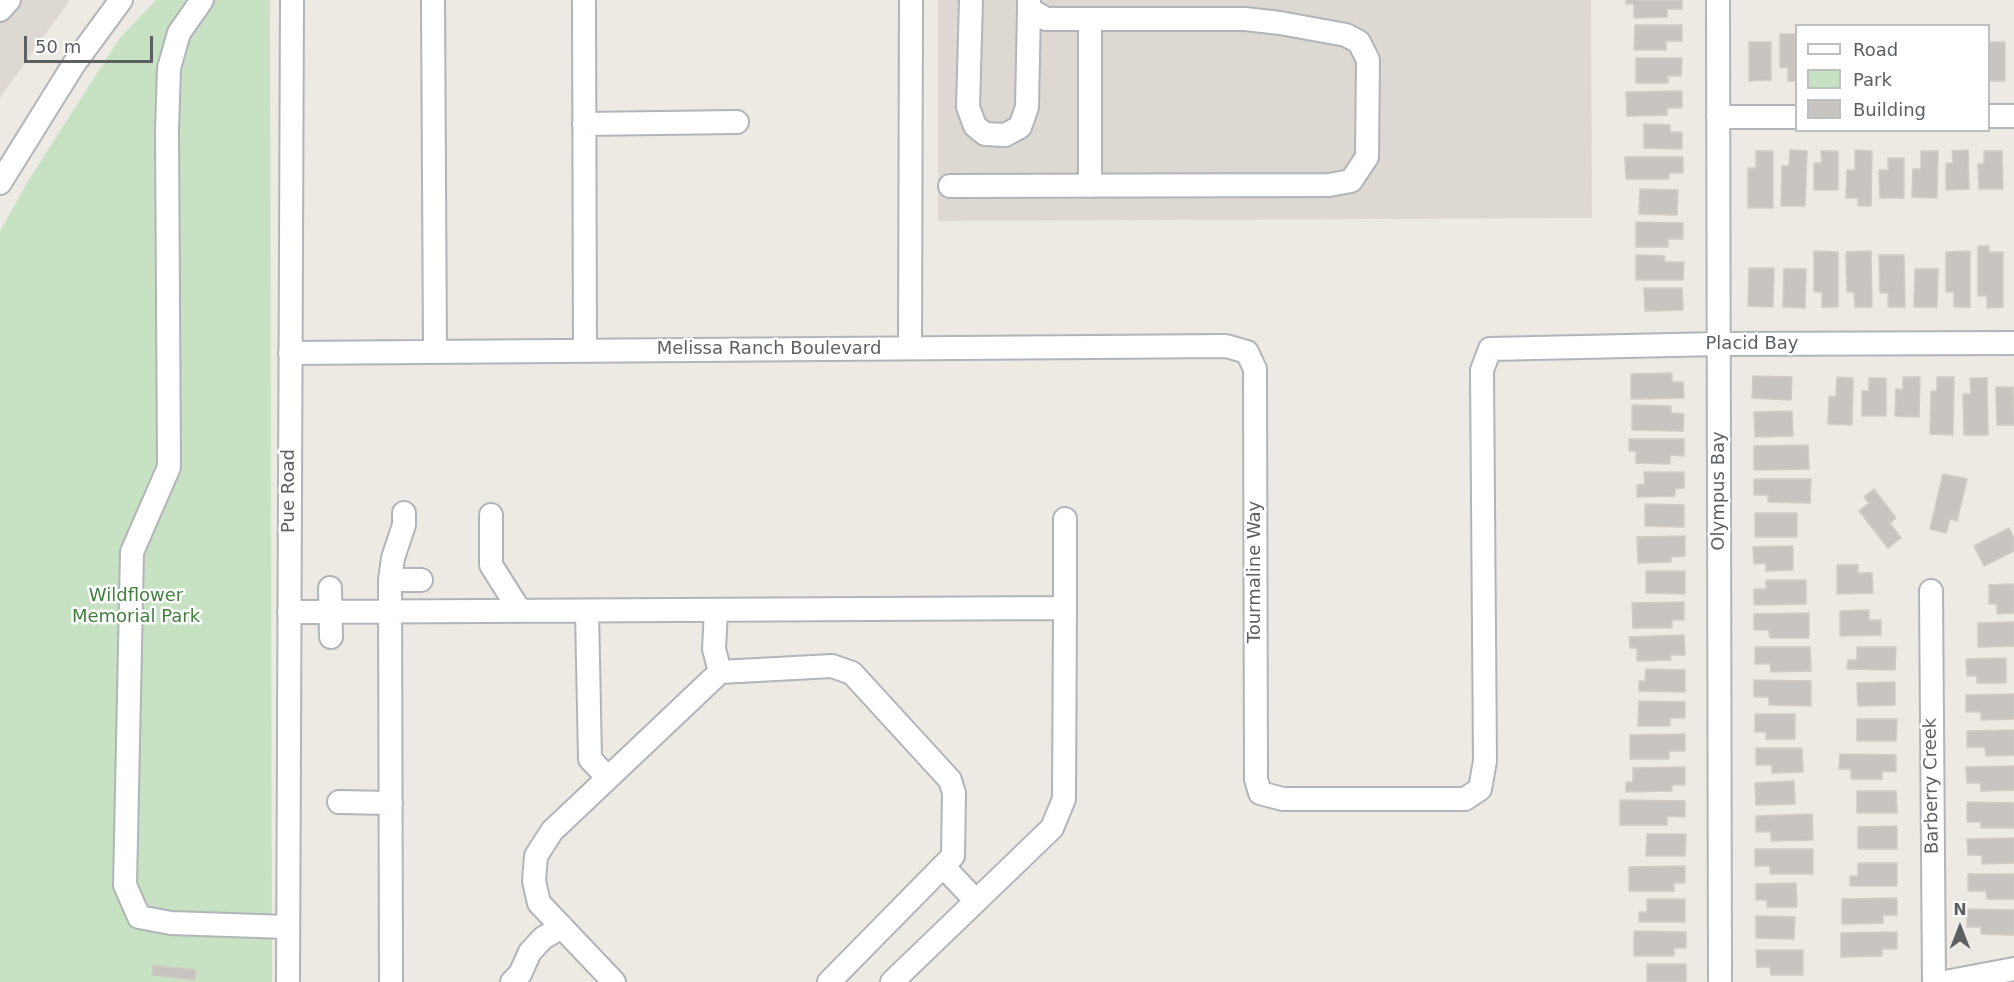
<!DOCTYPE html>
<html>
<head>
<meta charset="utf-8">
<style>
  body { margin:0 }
  #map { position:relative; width:2014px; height:982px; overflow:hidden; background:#edeae4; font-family:"DejaVu Sans",sans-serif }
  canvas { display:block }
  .legend { position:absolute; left:1795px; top:24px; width:195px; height:108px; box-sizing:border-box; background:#fff; border:2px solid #bebfc1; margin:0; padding:8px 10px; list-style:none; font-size:18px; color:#5c6063 }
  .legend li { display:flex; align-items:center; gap:12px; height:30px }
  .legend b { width:30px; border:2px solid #bebfc1 }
  .north { position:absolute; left:1930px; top:898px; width:60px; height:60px; -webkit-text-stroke:4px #fff; paint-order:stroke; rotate:0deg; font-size:16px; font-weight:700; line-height:24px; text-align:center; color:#5c6063 }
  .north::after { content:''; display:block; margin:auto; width:21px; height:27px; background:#5c6063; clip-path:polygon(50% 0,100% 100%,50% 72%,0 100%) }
  .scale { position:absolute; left:24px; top:36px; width:129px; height:27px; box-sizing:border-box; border:3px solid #5c6063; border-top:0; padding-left:8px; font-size:18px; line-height:21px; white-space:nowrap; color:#5c6063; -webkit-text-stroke:4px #fff; paint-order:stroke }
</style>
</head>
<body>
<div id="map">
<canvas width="2014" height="982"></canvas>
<ul class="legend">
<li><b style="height:8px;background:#fff"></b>Road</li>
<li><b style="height:16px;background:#c6e2c3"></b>Park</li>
<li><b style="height:16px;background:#c8c5c0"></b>Building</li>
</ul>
<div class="north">N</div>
<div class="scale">50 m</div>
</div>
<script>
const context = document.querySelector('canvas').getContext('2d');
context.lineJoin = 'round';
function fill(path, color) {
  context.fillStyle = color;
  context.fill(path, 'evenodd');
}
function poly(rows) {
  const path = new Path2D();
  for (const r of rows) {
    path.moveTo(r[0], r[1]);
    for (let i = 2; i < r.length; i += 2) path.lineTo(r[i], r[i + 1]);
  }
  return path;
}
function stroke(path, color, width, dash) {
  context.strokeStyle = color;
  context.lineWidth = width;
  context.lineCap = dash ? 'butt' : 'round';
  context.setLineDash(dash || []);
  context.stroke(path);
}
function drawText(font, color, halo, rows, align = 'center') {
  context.font = font + ' "DejaVu Sans",sans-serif';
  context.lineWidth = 5;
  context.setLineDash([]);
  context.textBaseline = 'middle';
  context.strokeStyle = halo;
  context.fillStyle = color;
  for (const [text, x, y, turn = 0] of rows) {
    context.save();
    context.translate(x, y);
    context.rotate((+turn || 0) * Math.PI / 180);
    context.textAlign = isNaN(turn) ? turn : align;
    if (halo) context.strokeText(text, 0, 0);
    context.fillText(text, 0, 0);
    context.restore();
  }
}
const education = poly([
  [0,0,70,0,0,98],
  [938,0,1591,0,1592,218,938,221]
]);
const green = poly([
  [156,0,270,0,272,982,0,982,0,231,30,178,119,39]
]);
const building = poly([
  [1626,0,1682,0,1682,9,1667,9,1667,17,1634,18,1634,4,1626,4,1626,0],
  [1635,25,1682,25,1682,41,1666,41,1666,50,1634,50,1635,25],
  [1780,34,1796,34,1796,81,1788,81,1788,67,1780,68,1780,34],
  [1749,42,1771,42,1771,80,1749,81,1749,42],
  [1988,42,2005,42,2005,81,1988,81,1988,42],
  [1636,58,1682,58,1681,76,1668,76,1668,83,1636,83,1636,58],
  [1682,91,1682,108,1667,108,1667,115,1627,116,1626,92,1682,91],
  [1644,124,1670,125,1670,132,1682,132,1682,149,1644,148,1644,124],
  [1790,150,1807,151,1805,206,1781,206,1782,166,1789,166,1790,150],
  [1855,150,1872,151,1871,206,1858,206,1858,198,1846,198,1847,170,1855,170,1855,150],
  [1968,150,1969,189,1946,190,1946,163,1953,163,1952,151,1968,150],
  [1756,151,1773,151,1773,208,1748,208,1748,168,1756,168,1756,151],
  [1821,151,1838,151,1838,190,1814,190,1814,163,1822,163,1821,151],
  [1921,151,1938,151,1937,198,1912,197,1913,169,1921,169,1921,151],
  [1984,151,2002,151,2003,189,1979,189,1978,164,1984,164,1984,151],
  [1625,157,1683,157,1683,173,1669,173,1669,179,1626,179,1625,157],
  [1888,158,1904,158,1904,198,1880,198,1879,170,1888,170,1888,158],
  [1640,189,1678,190,1677,215,1639,214,1640,189],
  [1636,222,1683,223,1683,239,1668,239,1668,247,1636,247,1636,222],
  [1978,246,1989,246,1989,252,2003,252,2003,307,1987,308,1987,296,1978,296,1978,246],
  [1814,251,1838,252,1838,307,1822,307,1822,292,1814,292,1814,251],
  [1871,251,1872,307,1855,307,1854,292,1847,292,1846,252,1871,251],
  [1970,251,1970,307,1954,307,1954,292,1946,292,1946,252,1970,251],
  [1636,255,1665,256,1664,262,1684,262,1683,280,1636,280,1636,255],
  [1879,255,1904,255,1905,307,1888,307,1888,293,1880,293,1879,255],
  [1749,268,1774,268,1773,307,1748,306,1749,268],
  [1784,269,1806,269,1805,308,1783,307,1784,269],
  [1915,269,1938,269,1937,307,1914,307,1915,269],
  [1644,288,1682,288,1683,310,1645,311,1644,288],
  [1672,373,1672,382,1683,382,1684,398,1631,399,1631,374,1672,373],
  [1753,376,1792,377,1791,400,1752,398,1753,376],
  [1837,377,1853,378,1852,425,1828,424,1829,396,1836,397,1837,377],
  [1903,377,1920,377,1919,417,1895,416,1896,389,1903,390,1903,377],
  [1937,377,1954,377,1953,435,1930,434,1931,391,1937,391,1937,377],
  [1869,378,1886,378,1886,416,1862,416,1862,391,1869,391,1869,378],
  [1970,378,1987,378,1988,435,1964,435,1963,394,1971,394,1970,378],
  [1996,387,2013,387,2014,425,1997,425,1996,387],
  [1632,405,1671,406,1671,413,1684,414,1683,431,1632,430,1632,405],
  [1792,411,1793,436,1755,437,1754,412,1792,411],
  [1629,439,1684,439,1684,456,1670,455,1670,464,1636,463,1636,451,1629,451,1629,439],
  [1808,445,1809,469,1754,470,1754,446,1808,445],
  [1644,472,1684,472,1684,488,1675,489,1675,496,1637,497,1637,485,1645,484,1644,472],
  [1943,474,1967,479,1957,521,1950,519,1946,533,1930,529,1943,474],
  [1754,479,1811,479,1810,503,1768,502,1768,495,1754,495,1754,479],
  [1874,489,1896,518,1890,523,1901,538,1888,548,1859,511,1869,503,1864,497,1874,489],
  [1645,504,1684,505,1684,527,1645,526,1645,504],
  [1755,513,1797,513,1797,537,1755,537,1755,513],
  [2009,528,2014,539,2014,551,1984,566,1974,546,2009,528],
  [1685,536,1685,556,1671,557,1671,562,1638,563,1637,537,1685,536],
  [1793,546,1793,570,1766,571,1766,563,1754,564,1753,547,1793,546],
  [1837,565,1858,565,1858,573,1872,573,1873,593,1837,594,1837,565],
  [1646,571,1685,571,1685,594,1646,593,1646,571],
  [1766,580,1806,580,1806,604,1754,605,1754,589,1766,589,1766,580],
  [2014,584,2014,613,1997,614,1997,604,1989,604,1989,585,2014,584],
  [1684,602,1684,620,1672,620,1672,628,1633,628,1632,603,1684,602],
  [1869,610,1869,620,1881,620,1881,635,1840,636,1840,611,1869,610],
  [1809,613,1809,638,1770,638,1769,630,1754,630,1754,614,1809,613],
  [2014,622,2014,646,1978,647,1978,623,2014,622],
  [1684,635,1685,655,1670,655,1671,660,1637,661,1637,648,1630,648,1629,637,1684,635],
  [1755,647,1810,647,1811,671,1771,672,1770,664,1755,664,1755,647],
  [1857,647,1896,647,1895,670,1847,669,1848,660,1857,660,1857,647],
  [2006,658,2006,683,1977,683,1977,676,1967,676,1966,659,2006,658],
  [1646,669,1685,670,1685,692,1639,691,1639,681,1645,681,1646,669],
  [1754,680,1811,681,1811,706,1769,705,1769,697,1754,697,1754,680],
  [1895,682,1895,705,1858,706,1857,683,1895,682],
  [2014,694,2014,719,1981,720,1981,712,1966,712,1966,695,2014,694],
  [1639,701,1685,702,1685,718,1670,718,1670,726,1638,726,1639,701],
  [1755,714,1795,714,1795,739,1766,739,1766,732,1755,732,1755,714],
  [1857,719,1897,719,1896,741,1857,741,1857,719],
  [2014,730,2014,755,1986,756,1985,747,1967,747,1967,731,2014,730],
  [1685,734,1685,751,1669,751,1669,759,1630,759,1630,735,1685,734],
  [1756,748,1802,748,1803,772,1772,773,1772,765,1756,765,1756,748],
  [1840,754,1896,755,1896,772,1882,771,1882,779,1851,779,1851,769,1839,769,1840,754],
  [2014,766,2014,790,1981,791,1980,783,1967,783,1966,767,2014,766],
  [1685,767,1685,785,1672,785,1672,791,1626,792,1626,782,1633,782,1633,768,1685,767],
  [1794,781,1795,804,1756,805,1755,783,1794,781],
  [1857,791,1896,791,1897,813,1857,813,1857,791],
  [1620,800,1685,801,1685,817,1667,816,1667,825,1620,825,1620,800],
  [1967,802,2014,803,2014,828,1981,828,1981,822,1967,822,1967,802],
  [1812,814,1813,840,1771,841,1771,832,1756,832,1756,816,1812,814],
  [1897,826,1897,849,1858,849,1858,827,1897,826],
  [1647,834,1686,834,1685,856,1646,856,1647,834],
  [2014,838,2014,863,1982,864,1982,855,1968,855,1967,839,2014,838],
  [1755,849,1813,849,1813,874,1770,874,1770,866,1755,866,1755,849],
  [1858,863,1897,863,1897,886,1850,886,1850,876,1858,876,1858,863],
  [1685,866,1685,883,1674,883,1674,891,1629,891,1629,867,1685,866],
  [1968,874,2014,874,2014,899,1987,899,1986,891,1968,891,1968,874],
  [1796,883,1797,907,1767,907,1767,900,1756,900,1756,884,1796,883],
  [1897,898,1897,915,1883,915,1883,923,1842,924,1842,899,1897,898],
  [1647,899,1685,899,1685,922,1639,922,1639,912,1647,912,1647,899],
  [1967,909,2014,910,2014,935,1981,934,1981,927,1967,927,1967,909],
  [1756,916,1795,917,1794,939,1756,938,1756,916],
  [1634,931,1686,932,1686,948,1674,948,1674,956,1634,956,1634,931],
  [1897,932,1897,949,1882,949,1882,956,1841,957,1841,933,1897,932],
  [1756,950,1803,950,1803,975,1771,975,1770,967,1757,967,1756,950],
  [1647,964,1686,964,1686,982,1647,982,1647,964],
  [153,965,196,970,195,980,152,975,153,965]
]);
const minor = poly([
  [202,0,179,33,169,68,167,130,169,467,132,552,125,885,139,917,171,923,287,927],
  [433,0,435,352],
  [584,0,585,351],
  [971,0,968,107,975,126,985,134,1005,135,1020,127,1027,107,1029,9],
  [1718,0,1720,982],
  [0,10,9,0],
  [1988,116,2014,116],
  [1718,117,1796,117],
  [584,124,737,122],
  [0,183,74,64,121,0],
  [950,186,1329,185,1351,181,1367,157,1368,60,1359,42,1346,35,1280,23,1245,19,1046,19,1029,9,1029,0],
  [1090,186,1090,19],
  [910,348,911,0],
  [290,353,1226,346,1247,352,1255,369,1256,779,1260,793,1283,799,1465,799,1480,789,1485,761,1482,370,1490,349,1718,344,2014,343],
  [491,515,491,565,520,611],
  [390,580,393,558,404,525,404,513],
  [330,588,331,637],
  [1931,591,1934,982],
  [1065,608,1065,519],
  [716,610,714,649,720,672],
  [587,611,590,759,608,778],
  [289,612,1065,608,1064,799,1052,828,892,982],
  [339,802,391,803],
  [943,866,976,901],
  [288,982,292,0],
  [391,982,390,580,421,580],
  [512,982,520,974,530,952,543,938,562,927],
  [614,982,539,903,534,881,536,856,552,831,720,672,832,666,852,673,950,780,954,793,953,856,829,982],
  [1945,982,2014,969]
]);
const streetNames = [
  ["Placid Bay",1752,344],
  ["Melissa Ranch Boulevard",769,349],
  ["Pue Road",289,491,-90],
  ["Olympus Bay",1719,491,-90],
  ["Tourmaline Way",1255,572,-90],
  ["Barberry Creek",1932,786,-91]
];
const parkNames = [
  ["Wildflower",136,596],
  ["Memorial Park",136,617]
];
fill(education, '#ddd9d2');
fill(green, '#c6e2c3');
fill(building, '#c8c5c0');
stroke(building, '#d1cbc3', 1.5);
stroke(minor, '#b1b4b8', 26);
stroke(minor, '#fff', 22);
drawText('18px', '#5c6063', '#fff', streetNames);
drawText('18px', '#40803e', '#fff', parkNames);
</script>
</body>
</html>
